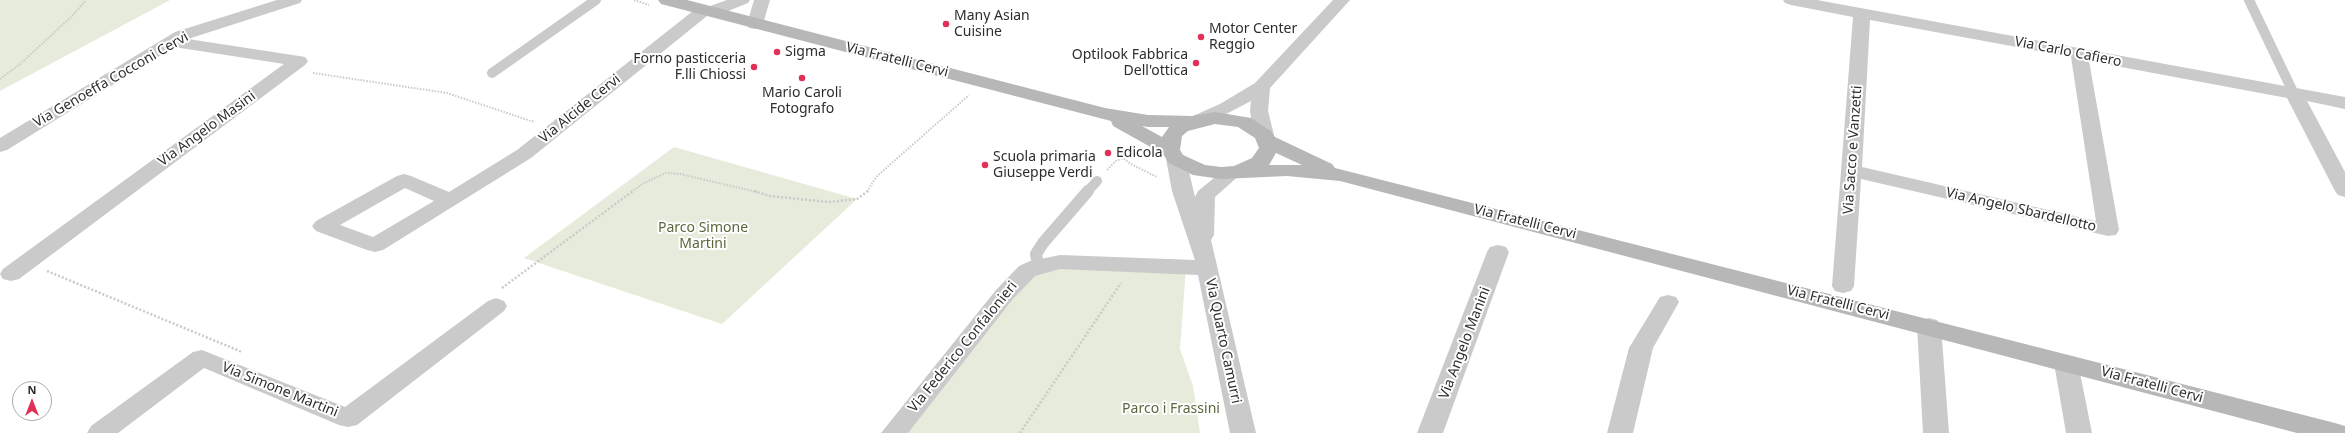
<!DOCTYPE html>
<html>
<head>
<meta charset="utf-8">
<style>
  body { margin:0 }
  #map { position:relative; width:2345px; height:433px; overflow:hidden; background:#fff; font-family:"Noto Sans",sans-serif }
  canvas { display:block }
  .north { position:absolute; left:12px; top:381px; width:40px; height:40px; box-sizing:border-box; background:#fff; border:1px solid #ababab; border-radius:50%; rotate:0deg; font-size:11px; font-weight:700; line-height:16px; text-align:center; color:#2d2d2d }
  .north::after { content:''; display:block; margin:auto; width:14px; height:18px; background:#e23159; clip-path:polygon(50% 0,100% 100%,50% 72%,0 100%) }
</style>
</head>
<body>
<div id="map">
<canvas width="2345" height="433"></canvas>
<div class="north">N</div>
</div>
<script>
const context = document.querySelector('canvas').getContext('2d');
context.lineJoin = 'round';
function fill(path, color) {
  context.fillStyle = color;
  context.fill(path, 'evenodd');
}
function poly(rows) {
  const path = new Path2D();
  for (const r of rows) {
    path.moveTo(r[0], r[1]);
    for (let i = 2; i < r.length; i += 2) path.lineTo(r[i], r[i + 1]);
  }
  return path;
}
function stroke(path, color, width, dash) {
  context.strokeStyle = color;
  context.lineWidth = width;
  context.lineCap = dash ? 'butt' : 'round';
  context.setLineDash(dash || []);
  context.stroke(path);
}
function drawText(font, color, halo, rows, align = 'center') {
  context.font = font + ' "Noto Sans",sans-serif';
  context.lineWidth = 4;
  context.setLineDash([]);
  context.textBaseline = 'middle';
  context.strokeStyle = halo;
  context.fillStyle = color;
  for (const [text, x, y, turn = 0] of rows) {
    context.save();
    context.translate(x, y);
    context.rotate((+turn || 0) * Math.PI / 180);
    context.textAlign = isNaN(turn) ? turn : align;
    if (halo) context.strokeText(text, 0, 0);
    context.fillText(text, 0, 0);
    context.restore();
  }
}
const green = poly([
  [0,0,170,0,0,91],
  [674,147,857,199,722,324,524,258],
  [1038,266,1186,267,1180,349,1193,386,1200,433,894,433]
]);
const pathFar1 = poly([
  [634,0,649,5],
  [313,73,447,93,534,122],
  [0,79,19,65,71,17,86,0],
  [1128,147,1119,155,1131,164,1157,177],
  [1107,170,1116,161,1123,158],
  [631,192,644,183,666,173,680,174,757,192],
  [867,192,876,177,969,95]
]);
const path = poly([
  [754,191,769,196,829,202,857,199,868,191],
  [47,271,242,352],
  [502,288,633,191],
  [1020,433,1121,283]
]);
const serviceFar1 = poly([
  [2249,0,2294,94],
  [492,73,596,0],
  [1087,192,1097,181]
]);
const service = poly([
  [1038,266,1036,254,1043,243,1088,191]
]);
const minor = poly([
  [277,0,302,0,300,3,188,39,299,56,305,57,308,61,305,65,19,279,11,281,3,279,0,274,3,269,284,64,174,47,7,150,0,152,0,138,175,32,277,0],
  [727,0,750,0,748,3,716,16,707,16,531,158,383,250,375,252,367,250,316,231,312,226,316,221,397,176,404,174,411,176,449,192,517,150,698,7,710,6,727,0],
  [405,188,434,201,373,237,340,225,405,188],
  [754,0,770,0,763,24,761,28,755,29,749,28,747,24,754,0],
  [1333,0,1350,0,1270,88,1268,111,1274,135,1271,139,1264,141,1257,139,1254,135,1250,111,1251,101,1207,124,1200,126,1193,124,1191,120,1193,116,1220,104,1255,83,1333,0],
  [1783,0,1817,0,2345,97,2345,109,2307,101,2345,172,2345,197,2338,195,2335,191,2287,98,2089,61,2119,230,2116,235,2108,236,1861,179,1854,286,1851,291,1843,293,1835,291,1832,286,1853,17,1791,5,1785,3,1783,0],
  [1870,20,2071,57,2096,221,1862,167,1870,20],
  [1176,153,1183,155,1186,159,1195,197,1198,191,1225,169,1232,167,1239,169,1242,173,1215,197,1214,235,1211,240,1256,433,1230,433,1198,275,1060,269,1035,276,1012,300,908,433,881,433,996,290,1019,266,1030,261,1060,255,1195,260,1172,191,1166,159,1169,155,1176,153],
  [1498,245,1506,247,1509,252,1443,433,1417,433,1487,252,1490,247,1498,245],
  [1668,295,1676,297,1679,302,1653,348,1633,433,1607,433,1629,348,1660,297,1668,295],
  [496,298,504,301,507,306,504,311,357,425,348,427,339,425,204,368,118,433,87,433,91,426,193,352,202,350,345,407,488,301,496,298],
  [1929,318,1937,320,1941,326,1949,433,1923,433,1917,326,1921,320,1929,318],
  [2066,355,2075,357,2078,363,2092,433,2066,433,2054,363,2057,357,2066,355]
]);
const secondary = poly([
  [658,0,687,0,1105,108,1148,115,1192,116,1215,112,1251,118,1271,131,1275,137,1332,164,1335,168,2335,423,2345,426,2345,433,2297,433,1340,181,1287,176,1221,179,1193,175,1169,163,1163,154,1113,126,1111,121,661,4,658,0],
  [1215,124,1238,127,1255,138,1259,148,1252,158,1234,166,1221,167,1205,165,1183,155,1180,150,1182,136,1188,131,1215,124],
  [1142,126,1148,127,1169,127,1162,137,1142,126],
  [1276,153,1302,165,1269,165,1276,153]
]);
const markers = [
  [946,24,4,"#e23159"],
  [1201,37,4,"#e23159"],
  [777,52,4,"#e23159"],
  [1196,63,4,"#e23159"],
  [754,67,4,"#e23159"],
  [802,78,4,"#e23159"],
  [1108,153,4,"#e23159"],
  [985,165,4,"#e23159"]
];
const poiNames = [
  ["Many Asian",954,16],
  ["Cuisine",954,32],
  ["Motor Center",1209,29],
  ["Reggio",1209,45],
  ["Sigma",785,52],
  ["Optilook Fabbrica",1188,55,"right"],
  ["Dell'ottica",1188,71,"right"],
  ["Forno pasticceria",746,59,"right"],
  ["F.lli Chiossi",746,75,"right"],
  ["Mario Caroli",802,93,"center"],
  ["Fotografo",802,109,"center"],
  ["Edicola",1116,153],
  ["Scuola primaria",993,157],
  ["Giuseppe Verdi",993,173]
];
const streetNames = [
  ["Via Carlo Cafiero",2068,52,11],
  ["Via Fratelli Cervi",897,60,14],
  ["Via Genoeffa Cocconi Cervi",111,80,-30],
  ["Via Alcide Cervi",580,109,-39],
  ["Via Angelo Masini",207,129,-36],
  ["Via Sacco e Vanzetti",1853,150,-86],
  ["Via Angelo Sbardellotto",2021,210,13],
  ["Via Fratelli Cervi",1525,222,14],
  ["Via Fratelli Cervi",1838,303,14],
  ["Via Quarto Camurri",1223,341,78],
  ["Via Angelo Manini",1465,343,-69],
  ["Via Federico Confalonieri",963,347,-51],
  ["Via Fratelli Cervi",2152,385,15],
  ["Via Simone Martini",280,390,22]
];
const parkNames = [
  ["Parco Simone",703,228],
  ["Martini",703,244],
  ["Parco i Frassini",1171,409]
];
fill(green, '#e6ebdb');
stroke(pathFar1, '#cacaca', 2, [1.5, 1.5]);
stroke(path, '#cacaca', 2.5, [2, 2]);
stroke(serviceFar1, '#cacaca', 10);
stroke(service, '#cacaca', 12);
fill(minor, '#cacaca');
fill(secondary, '#b7b7b7');
for (const [x, y, r, color] of markers) {
  const dot = new Path2D();
  dot.arc(x, y, r, 0, 2 * Math.PI);
  context.fillStyle = color;
  context.fill(dot);
  stroke(dot, '#fff', 1.5);
}
drawText('14px', '#2d2d2d', '#fff', poiNames, 'left');
drawText('14px', '#2d2d2d', '#fff', streetNames);
drawText('14px', '#57683c', '#fff', parkNames);
</script>
</body>
</html>
